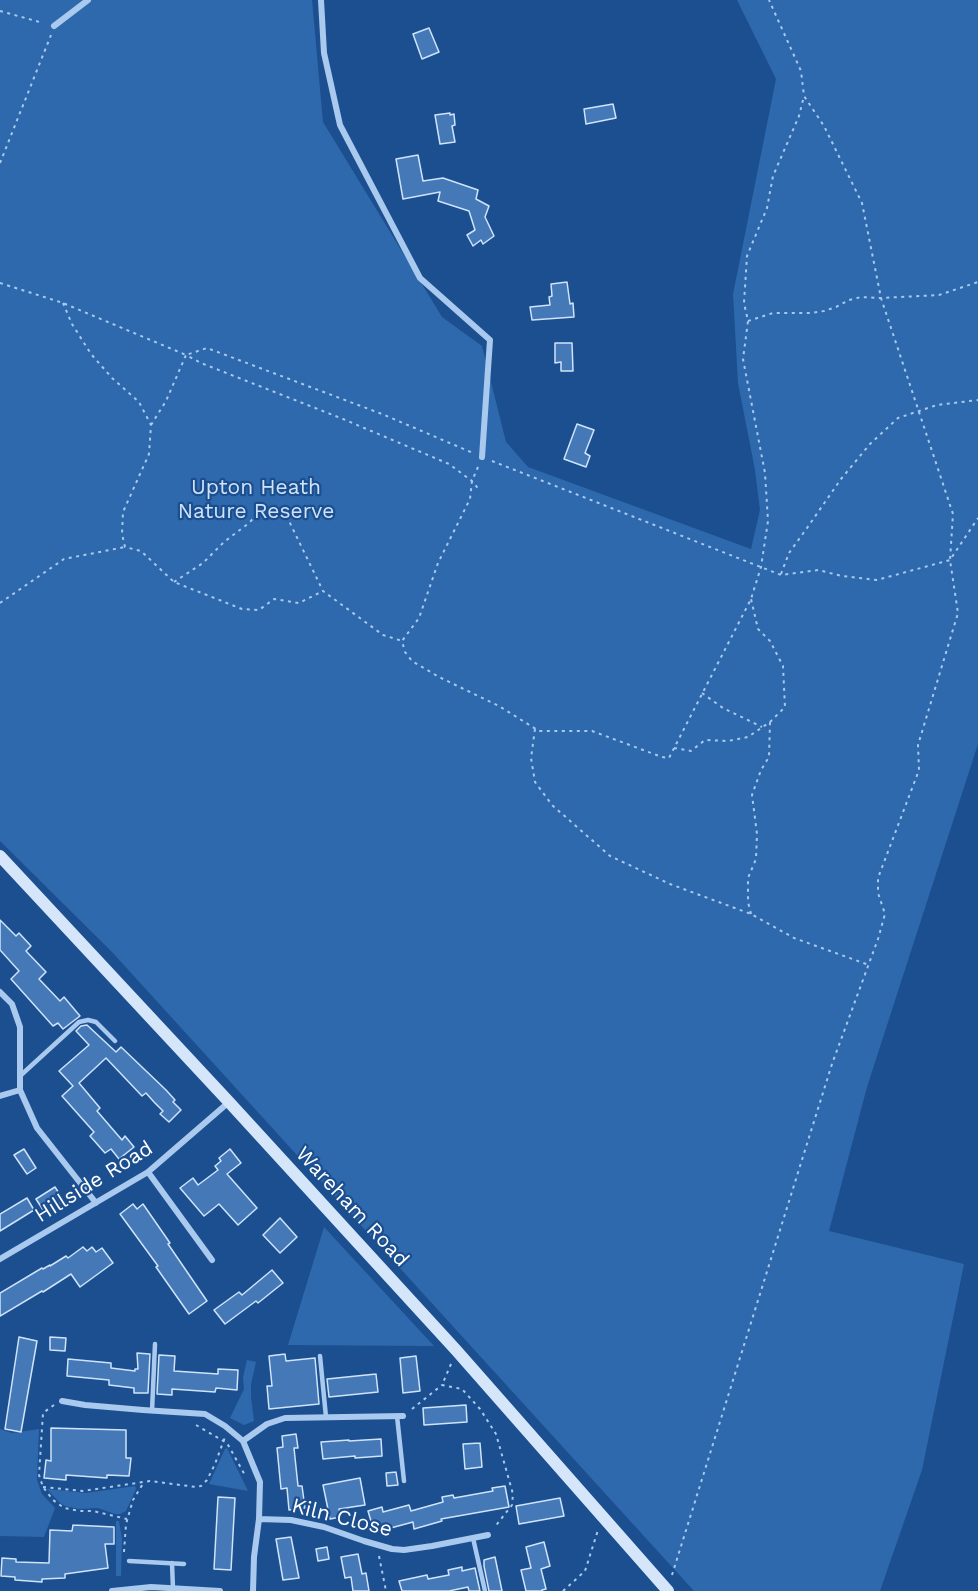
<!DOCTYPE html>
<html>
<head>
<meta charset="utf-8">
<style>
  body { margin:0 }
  canvas { display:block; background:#1b4f8f }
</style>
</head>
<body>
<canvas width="978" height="1591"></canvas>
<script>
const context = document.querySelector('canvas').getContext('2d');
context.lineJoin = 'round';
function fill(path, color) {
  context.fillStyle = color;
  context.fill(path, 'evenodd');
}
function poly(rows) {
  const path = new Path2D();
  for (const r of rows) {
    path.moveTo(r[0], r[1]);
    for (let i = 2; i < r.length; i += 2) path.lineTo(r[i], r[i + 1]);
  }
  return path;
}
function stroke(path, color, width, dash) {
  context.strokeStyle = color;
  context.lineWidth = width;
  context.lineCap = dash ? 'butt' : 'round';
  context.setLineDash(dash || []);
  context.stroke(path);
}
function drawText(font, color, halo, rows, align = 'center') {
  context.font = font + ' "Work Sans",sans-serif';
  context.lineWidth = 4.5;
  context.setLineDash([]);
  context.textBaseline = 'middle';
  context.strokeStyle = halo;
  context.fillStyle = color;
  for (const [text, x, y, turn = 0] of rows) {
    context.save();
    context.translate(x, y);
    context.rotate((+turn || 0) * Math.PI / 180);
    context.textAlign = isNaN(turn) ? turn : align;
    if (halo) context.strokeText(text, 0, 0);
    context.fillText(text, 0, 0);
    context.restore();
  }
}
const green = poly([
  [0,0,312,0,323,122,442,317,482,346,506,442,528,467,751,549,760,510,755,470,738,383,733,294,776,79,737,0,978,0,978,744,867,1087,829,1231,964,1264,922,1470,880,1591,694,1591,112,952,0,841],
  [324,1227,434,1346,288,1345],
  [247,1360,256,1362,251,1384,251,1397,254,1421,244,1425,230,1418,244,1389,243,1377],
  [0,1429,12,1433,39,1429,37,1480,42,1494,55,1508,44,1537,0,1536],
  [227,1448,248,1491,209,1484,225,1449],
  [135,1486,136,1489,126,1511,120,1514,115,1514,98,1508,79,1509,65,1506,60,1503,47,1489,86,1493],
  [116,1521,119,1521,122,1539,121,1576,116,1576]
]);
const building = poly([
  [429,28,439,52,422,59,413,34,429,28],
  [613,104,616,118,586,124,584,109,613,104],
  [450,113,450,115,454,114,455,125,452,126,455,142,440,144,435,115,450,113],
  [418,155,423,181,443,178,478,190,476,199,489,206,485,217,494,236,483,244,481,240,473,246,467,235,475,230,469,211,438,201,440,192,403,199,396,159,418,155],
  [567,282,570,304,573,303,574,317,532,320,530,307,550,305,549,297,552,296,551,284,567,282],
  [555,343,572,343,573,371,561,371,561,362,555,363,555,343],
  [577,424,594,430,585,453,590,456,586,467,564,459,577,424],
  [0,920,16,936,19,933,31,946,26,951,46,972,39,979,60,1001,64,997,80,1016,63,1029,58,1023,53,1026,11,979,19,971,0,950,0,920],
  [87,1025,116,1052,121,1047,166,1090,175,1100,173,1102,181,1110,169,1122,160,1114,163,1111,154,1102,146,1093,142,1096,106,1058,79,1083,100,1108,97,1111,122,1140,125,1136,134,1147,119,1159,111,1149,105,1153,90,1136,94,1132,62,1096,73,1086,59,1071,89,1045,76,1031,81,1026,87,1025],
  [24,1149,36,1168,27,1174,14,1155,24,1149],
  [230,1149,241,1163,227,1174,257,1208,238,1225,219,1204,204,1216,180,1188,193,1178,198,1185,218,1170,215,1166,221,1161,219,1158,230,1149],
  [55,1187,64,1201,45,1213,36,1199,55,1187],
  [27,1198,34,1210,0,1231,0,1214,27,1198],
  [133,1204,137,1209,143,1204,170,1243,168,1244,207,1301,189,1314,156,1267,158,1266,120,1214,133,1204],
  [280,1218,297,1237,280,1253,263,1235,280,1218],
  [83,1247,87,1251,92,1247,96,1252,102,1248,113,1263,80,1287,71,1274,43,1292,42,1291,0,1316,0,1293,42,1268,43,1269,50,1265,50,1266,66,1256,68,1258,83,1247],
  [272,1270,283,1283,258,1303,256,1301,225,1324,214,1310,239,1292,242,1295,272,1270],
  [19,1337,37,1341,21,1432,5,1429,19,1337],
  [50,1337,66,1338,65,1351,50,1350,50,1337],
  [137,1353,150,1354,148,1393,134,1393,134,1388,109,1385,109,1380,67,1376,68,1359,111,1363,111,1368,135,1371,135,1369,138,1369,137,1353],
  [285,1354,286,1361,315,1358,319,1404,269,1409,267,1386,272,1386,269,1356,285,1354],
  [159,1355,175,1356,174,1371,218,1374,218,1369,238,1370,237,1390,216,1388,215,1392,172,1389,172,1395,157,1394,159,1355],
  [416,1356,420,1391,403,1393,400,1358,416,1356],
  [376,1374,378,1392,329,1397,327,1379,376,1374],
  [466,1405,467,1422,424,1425,423,1408,466,1405],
  [51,1428,126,1430,126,1458,131,1458,129,1476,107,1475,107,1478,66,1475,66,1480,44,1478,46,1460,51,1461,51,1428],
  [296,1434,298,1448,294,1448,298,1486,302,1486,305,1508,289,1510,287,1488,281,1489,277,1448,283,1447,282,1436,296,1434],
  [381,1439,382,1456,355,1458,355,1456,323,1459,321,1442,349,1440,349,1441,381,1439],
  [480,1443,482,1467,465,1469,463,1444,480,1443],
  [396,1472,398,1485,387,1486,386,1473,396,1472],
  [360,1478,365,1505,339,1509,341,1517,330,1519,323,1485,360,1478],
  [505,1486,509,1507,441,1519,442,1521,414,1529,413,1522,387,1529,386,1524,373,1528,368,1511,382,1507,383,1512,409,1505,411,1511,443,1502,442,1497,453,1495,454,1498,493,1491,492,1488,505,1486],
  [218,1497,235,1498,231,1570,214,1569,218,1497],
  [560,1498,564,1516,519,1524,516,1506,560,1498],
  [73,1525,114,1527,114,1544,105,1544,108,1568,65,1574,65,1578,42,1579,42,1582,15,1580,15,1577,1,1576,2,1558,16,1559,16,1562,49,1563,50,1530,72,1531,73,1525],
  [291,1537,299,1578,283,1580,276,1539,291,1537],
  [544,1542,550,1566,541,1569,546,1589,542,1590,542,1591,526,1591,521,1570,531,1568,526,1547,544,1542],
  [327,1547,329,1559,318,1561,316,1549,327,1547],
  [358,1554,362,1574,366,1573,369,1591,353,1591,351,1577,345,1578,341,1557,358,1554],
  [495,1557,502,1591,489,1591,484,1566,484,1560,495,1557],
  [462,1567,462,1571,475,1568,480,1591,469,1591,468,1587,449,1591,402,1591,399,1581,427,1575,428,1579,449,1575,448,1570,462,1567]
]);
const path = poly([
  [0,11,43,23],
  [0,163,51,35],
  [0,283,63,303,186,355,207,348,382,414,473,453],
  [63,303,72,324,91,354,112,378,139,402,151,425,149,454,123,512,122,534,125,547,141,551,174,582,242,609,259,610,274,599,299,603,323,591],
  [748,321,773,313,811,313,824,311,836,307,849,300,861,297,881,298,939,295,978,282],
  [151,425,166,401,186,355,201,363,343,419,449,464,472,481,480,491],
  [492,461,781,575,818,570,842,576,877,580,950,560,978,518],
  [478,467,472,481,470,499,438,563,419,618,402,641,405,652,412,661,439,677,499,706,539,731,592,731,662,757,669,758,751,599,761,567,768,521,765,473,743,359,748,321,744,303,747,256,767,208,773,176,799,116,804,96],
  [781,574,789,553,807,528,841,479,870,444,898,418,937,405,978,400],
  [174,582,203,563,224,542,249,523,261,510,276,507,282,511,289,521,323,591,383,635,402,641],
  [0,603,64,559,125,547],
  [702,693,723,708,762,727],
  [535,729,531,758,535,782,552,805,610,856,670,884,751,914,794,938,869,965],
  [674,748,691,751,705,740,728,741,748,737,770,722,785,707,783,666,770,641,758,629,751,599],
  [751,914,748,902,748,878,756,859,757,834,752,795,761,770,769,757,770,722],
  [451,1364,442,1385,462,1389,480,1409,496,1434,513,1494,512,1505,494,1528],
  [54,1405,43,1413,39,1475,43,1487,53,1500,64,1508,80,1511,93,1511,127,1519],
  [412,1409,442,1385],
  [196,1425,227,1443,246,1477],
  [43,1487,83,1491,150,1481,196,1487,201,1486,207,1480,215,1464,225,1437],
  [124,1552,126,1524,133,1500,144,1482],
  [379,1556,386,1591],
  [672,1575,832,1064,878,939,885,914,878,893,878,878,919,770,918,745,958,613,950,560,953,514,881,298,862,203,824,126,804,96,801,71,769,0],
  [563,1591,585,1571,598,1530]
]);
const lane = poly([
  [20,1076,79,1022,88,1020,96,1022,115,1041],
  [320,1356,326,1417],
  [152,1411,155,1344],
  [397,1416,404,1481],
  [473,1538,485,1591],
  [129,1561,184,1564],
  [172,1563,173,1589]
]);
const street = poly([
  [321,0,324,53,340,125,420,278,490,340,482,457],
  [54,26,88,0],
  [0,992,12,1004,20,1027,20,1090,37,1128,96,1203],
  [0,1096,20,1090],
  [148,1172,212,1260],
  [0,1259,148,1172,229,1102],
  [62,1401,85,1405,143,1410,205,1414,225,1426,243,1441,260,1482,259,1519,254,1557,253,1591],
  [243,1441,267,1424,285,1418,403,1416],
  [259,1519,291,1520,324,1527,364,1541,392,1549,404,1550,432,1546,488,1535],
  [112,1591,151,1587,220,1591]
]);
const secondary = poly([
  [0,856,229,1102,456,1350,668,1591]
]);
const parkNames = [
  ["Upton Heath",256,488],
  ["Nature Reserve",256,512]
];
const streetNames = [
  ["Hillside Road",94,1182,-32],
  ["Wareham Road",352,1207,47],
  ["Kiln Close",342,1518,14]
];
fill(green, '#2e69ad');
fill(building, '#4478b7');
stroke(building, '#cfe3fa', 1.5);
stroke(path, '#a9c9ee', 2, [3, 4.5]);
stroke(lane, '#a9c9ee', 4.5);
stroke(street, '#a9c9ee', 6);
stroke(secondary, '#d6e6fa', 12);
drawText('21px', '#cfe3fa', '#1b4f8f', parkNames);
drawText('21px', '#fff', '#1b4f8f', streetNames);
</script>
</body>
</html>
